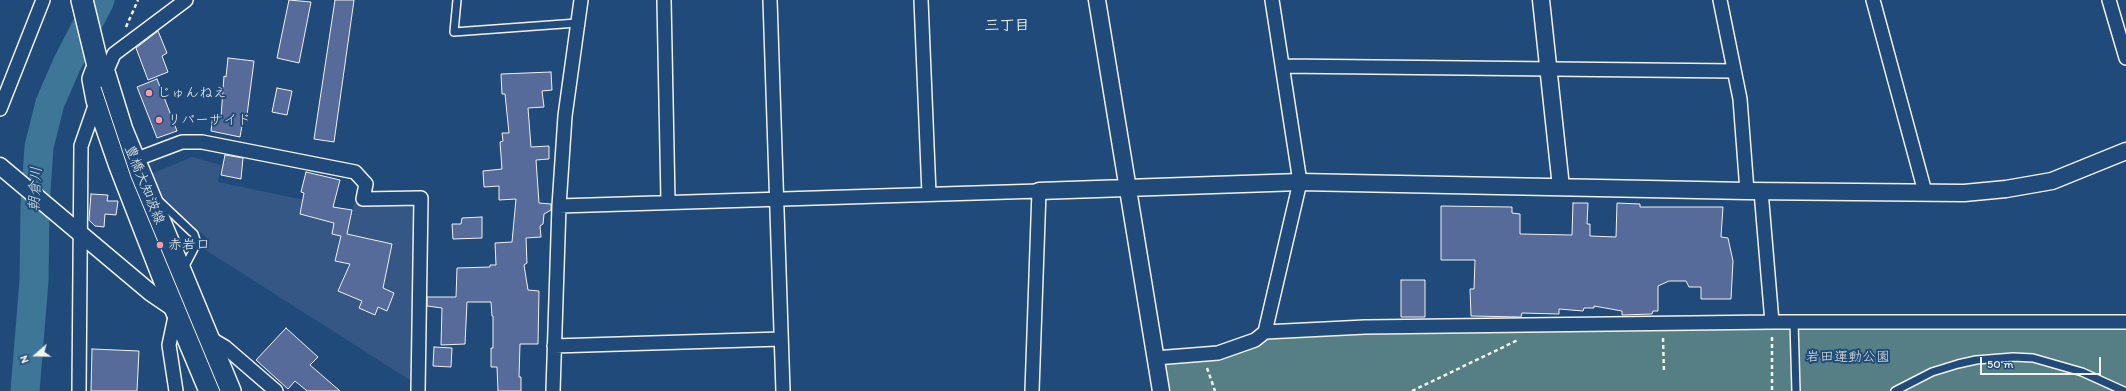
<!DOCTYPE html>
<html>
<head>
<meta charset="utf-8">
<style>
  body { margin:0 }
  #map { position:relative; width:2126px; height:391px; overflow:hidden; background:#1f4a7a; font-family:Itim,sans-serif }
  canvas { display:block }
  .north { position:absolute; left:16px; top:335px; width:40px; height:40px; -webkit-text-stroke:3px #1f4a7a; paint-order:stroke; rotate:250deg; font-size:11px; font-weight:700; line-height:16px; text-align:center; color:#f4f1e8 }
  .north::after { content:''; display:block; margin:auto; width:14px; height:18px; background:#f4f1e8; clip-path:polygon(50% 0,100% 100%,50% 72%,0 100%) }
  .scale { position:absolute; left:1980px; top:357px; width:121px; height:18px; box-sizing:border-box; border:2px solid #f4f1e8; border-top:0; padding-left:5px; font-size:12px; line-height:14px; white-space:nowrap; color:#f4f1e8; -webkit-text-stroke:3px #1f4a7a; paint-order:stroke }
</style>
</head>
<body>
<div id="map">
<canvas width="2126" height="391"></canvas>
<div class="north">N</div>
<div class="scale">50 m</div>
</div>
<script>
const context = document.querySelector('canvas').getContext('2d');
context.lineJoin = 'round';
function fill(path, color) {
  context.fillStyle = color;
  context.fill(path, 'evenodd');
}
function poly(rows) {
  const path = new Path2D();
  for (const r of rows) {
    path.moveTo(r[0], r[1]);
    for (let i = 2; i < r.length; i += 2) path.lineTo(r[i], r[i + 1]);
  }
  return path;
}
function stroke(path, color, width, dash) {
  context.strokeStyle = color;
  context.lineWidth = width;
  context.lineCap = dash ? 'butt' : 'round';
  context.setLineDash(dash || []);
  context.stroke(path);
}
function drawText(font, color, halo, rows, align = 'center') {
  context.font = font + ' Itim,"Klee One",sans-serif';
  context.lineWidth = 4;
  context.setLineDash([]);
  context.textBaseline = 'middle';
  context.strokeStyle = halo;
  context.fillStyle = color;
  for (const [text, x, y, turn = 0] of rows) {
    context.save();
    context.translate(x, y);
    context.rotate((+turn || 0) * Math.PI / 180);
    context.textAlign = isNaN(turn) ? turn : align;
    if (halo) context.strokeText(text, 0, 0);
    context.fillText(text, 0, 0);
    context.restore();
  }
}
const built = poly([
  [192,157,221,165,218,182,352,210,354,204,358,203,413,206,415,210,413,382,204,249,208,239,156,191,151,174]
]);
const green = poly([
  [2126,322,2126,391,1161,391,1155,358,1216,353,1265,332]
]);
const river = poly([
  [25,391,34,281,35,206,39,147,50,103,67,64,100,0]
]);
const building = poly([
  [289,0,311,2,299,63,277,58,289,0],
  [335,0,354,0,334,142,314,139,335,0],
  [158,31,167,53,162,56,168,72,148,80,136,48,158,31],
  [228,58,254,61,247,115,244,114,240,137,211,131,213,115,221,117,224,76,226,77,228,58],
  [551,72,552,90,542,91,544,107,528,108,531,147,549,146,549,159,536,160,539,203,551,204,551,210,544,214,543,224,540,226,541,237,526,238,527,263,524,265,528,290,539,291,538,344,520,344,519,377,521,377,521,391,498,391,497,367,491,367,491,348,493,348,493,316,492,316,491,302,467,302,465,344,441,345,442,308,427,306,427,297,456,297,457,268,490,267,490,265,496,265,495,243,512,242,516,199,499,200,499,186,484,187,483,171,502,169,500,142,503,141,502,133,509,133,505,94,502,94,501,74,551,72],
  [157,79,177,131,157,138,137,87,157,79],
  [277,88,292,91,287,115,272,112,277,88],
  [225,155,243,158,241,179,221,175,225,155],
  [306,172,340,180,333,207,352,210,347,234,392,244,383,288,394,293,387,311,378,307,375,315,359,308,362,301,338,291,350,264,335,261,341,236,332,234,334,223,300,214,304,193,301,192,306,172],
  [91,194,108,195,107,201,118,201,116,215,105,214,104,227,95,226,89,220,91,194],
  [1573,203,1588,203,1587,224,1590,224,1590,236,1616,237,1617,203,1640,204,1640,207,1723,207,1721,237,1728,238,1733,261,1731,299,1701,299,1701,287,1689,287,1686,281,1669,281,1658,286,1658,311,1653,311,1652,314,1622,315,1622,311,1594,306,1594,308,1584,308,1583,311,1559,309,1559,314,1522,313,1521,317,1471,316,1470,289,1474,289,1475,260,1441,260,1441,206,1512,207,1512,213,1520,214,1520,234,1572,235,1573,203],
  [482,217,482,238,453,239,452,224,461,224,462,218,482,217],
  [1401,280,1425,280,1425,317,1401,317,1401,280],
  [286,328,318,357,310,365,340,391,307,391,295,381,288,389,256,360,286,328],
  [434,347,452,348,451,367,433,366,434,347],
  [92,349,139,351,137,391,91,391,92,349]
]);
const path = poly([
  [126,27,138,0],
  [1772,337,1772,391],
  [1663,338,1664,373],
  [1207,368,1215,391],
  [1412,391,1518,340]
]);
const service = poly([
  [457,0,454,32,577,23],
  [158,200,194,234,196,240,195,247,184,268],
  [1794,322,1796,391],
  [1895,391,1932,372,1958,364,1976,360,2013,357,2033,358,2082,372,2124,391]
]);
const minor = poly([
  [664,0,668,201],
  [770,0,783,391],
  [921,0,929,194],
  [1720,0,1740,99,1747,191],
  [1873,0,1925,192],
  [2109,0,2126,58],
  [1283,66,1734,71],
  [105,75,114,54,186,0],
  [0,109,43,0],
  [129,162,182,142,202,142,355,172,366,184,363,199,421,198,418,391],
  [1761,191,1772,322],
  [559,206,1039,191,1032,391],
  [176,312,169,345,176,391],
  [1265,332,1300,182,1272,0],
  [208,337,225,347,276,391],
  [554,346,781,339],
  [1155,358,1218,353,1255,340,1265,332,1365,327,1772,322,2126,322],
  [79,391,81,146,97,100],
  [553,391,559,206,565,116,581,0]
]);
const tertiary = poly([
  [1097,0,1161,391],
  [1541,0,1561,187],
  [0,166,151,293,176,310],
  [1039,191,1300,182,1747,191,1964,193,2006,189,2052,181,2126,151]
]);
const primary = poly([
  [82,0,98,66,105,75,122,130,230,391],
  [96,71,93,79,97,100,120,166,176,310,210,391]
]);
const tram = poly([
  [101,87,131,177,220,391]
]);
const markers = [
  [149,93,4,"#ff9aa2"],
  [159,120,4,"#ff9aa2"],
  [160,245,4,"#ff9aa2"]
];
const poiNames = [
  ["じゅんねえ",157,93],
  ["リバーサイド",167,120],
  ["赤岩口",168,245]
];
const streetNames = [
  ["豊橋大知波線",144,185,68]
];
const parkNames = [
  ["岩田運動公園",1848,357]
];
const neighbourhoodNames = [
  ["三丁目",1007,26]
];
const waterNames = [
  ["朝倉川",36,189,-87]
];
fill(built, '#345786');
fill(green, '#557e85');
stroke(river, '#3e7698', 29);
fill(building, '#566b9a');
stroke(building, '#f4f1e8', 1);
stroke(service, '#f4f1e8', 10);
stroke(minor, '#f4f1e8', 16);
stroke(tertiary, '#f4f1e8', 19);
stroke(primary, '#f4f1e8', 24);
stroke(path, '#f4f1e8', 2.5, [4, 3]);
stroke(service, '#1f4a7a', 7);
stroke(minor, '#1f4a7a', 13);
stroke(tertiary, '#1f4a7a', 16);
stroke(primary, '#1f4a7a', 21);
stroke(tram, '#f4f1e8', 1);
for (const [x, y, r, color] of markers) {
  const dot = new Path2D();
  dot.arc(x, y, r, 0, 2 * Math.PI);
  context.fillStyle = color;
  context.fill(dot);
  stroke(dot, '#1f4a7a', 1.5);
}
drawText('14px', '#f4f1e8', '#1f4a7a', poiNames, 'left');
drawText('14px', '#f4f1e8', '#1f4a7a', streetNames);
drawText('14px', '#dce0d9', '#1f4a7a', parkNames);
drawText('bold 15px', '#f4f1e8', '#1f4a7a', neighbourhoodNames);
drawText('italic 15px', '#d9dfdc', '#1f4a7a', waterNames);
</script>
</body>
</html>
